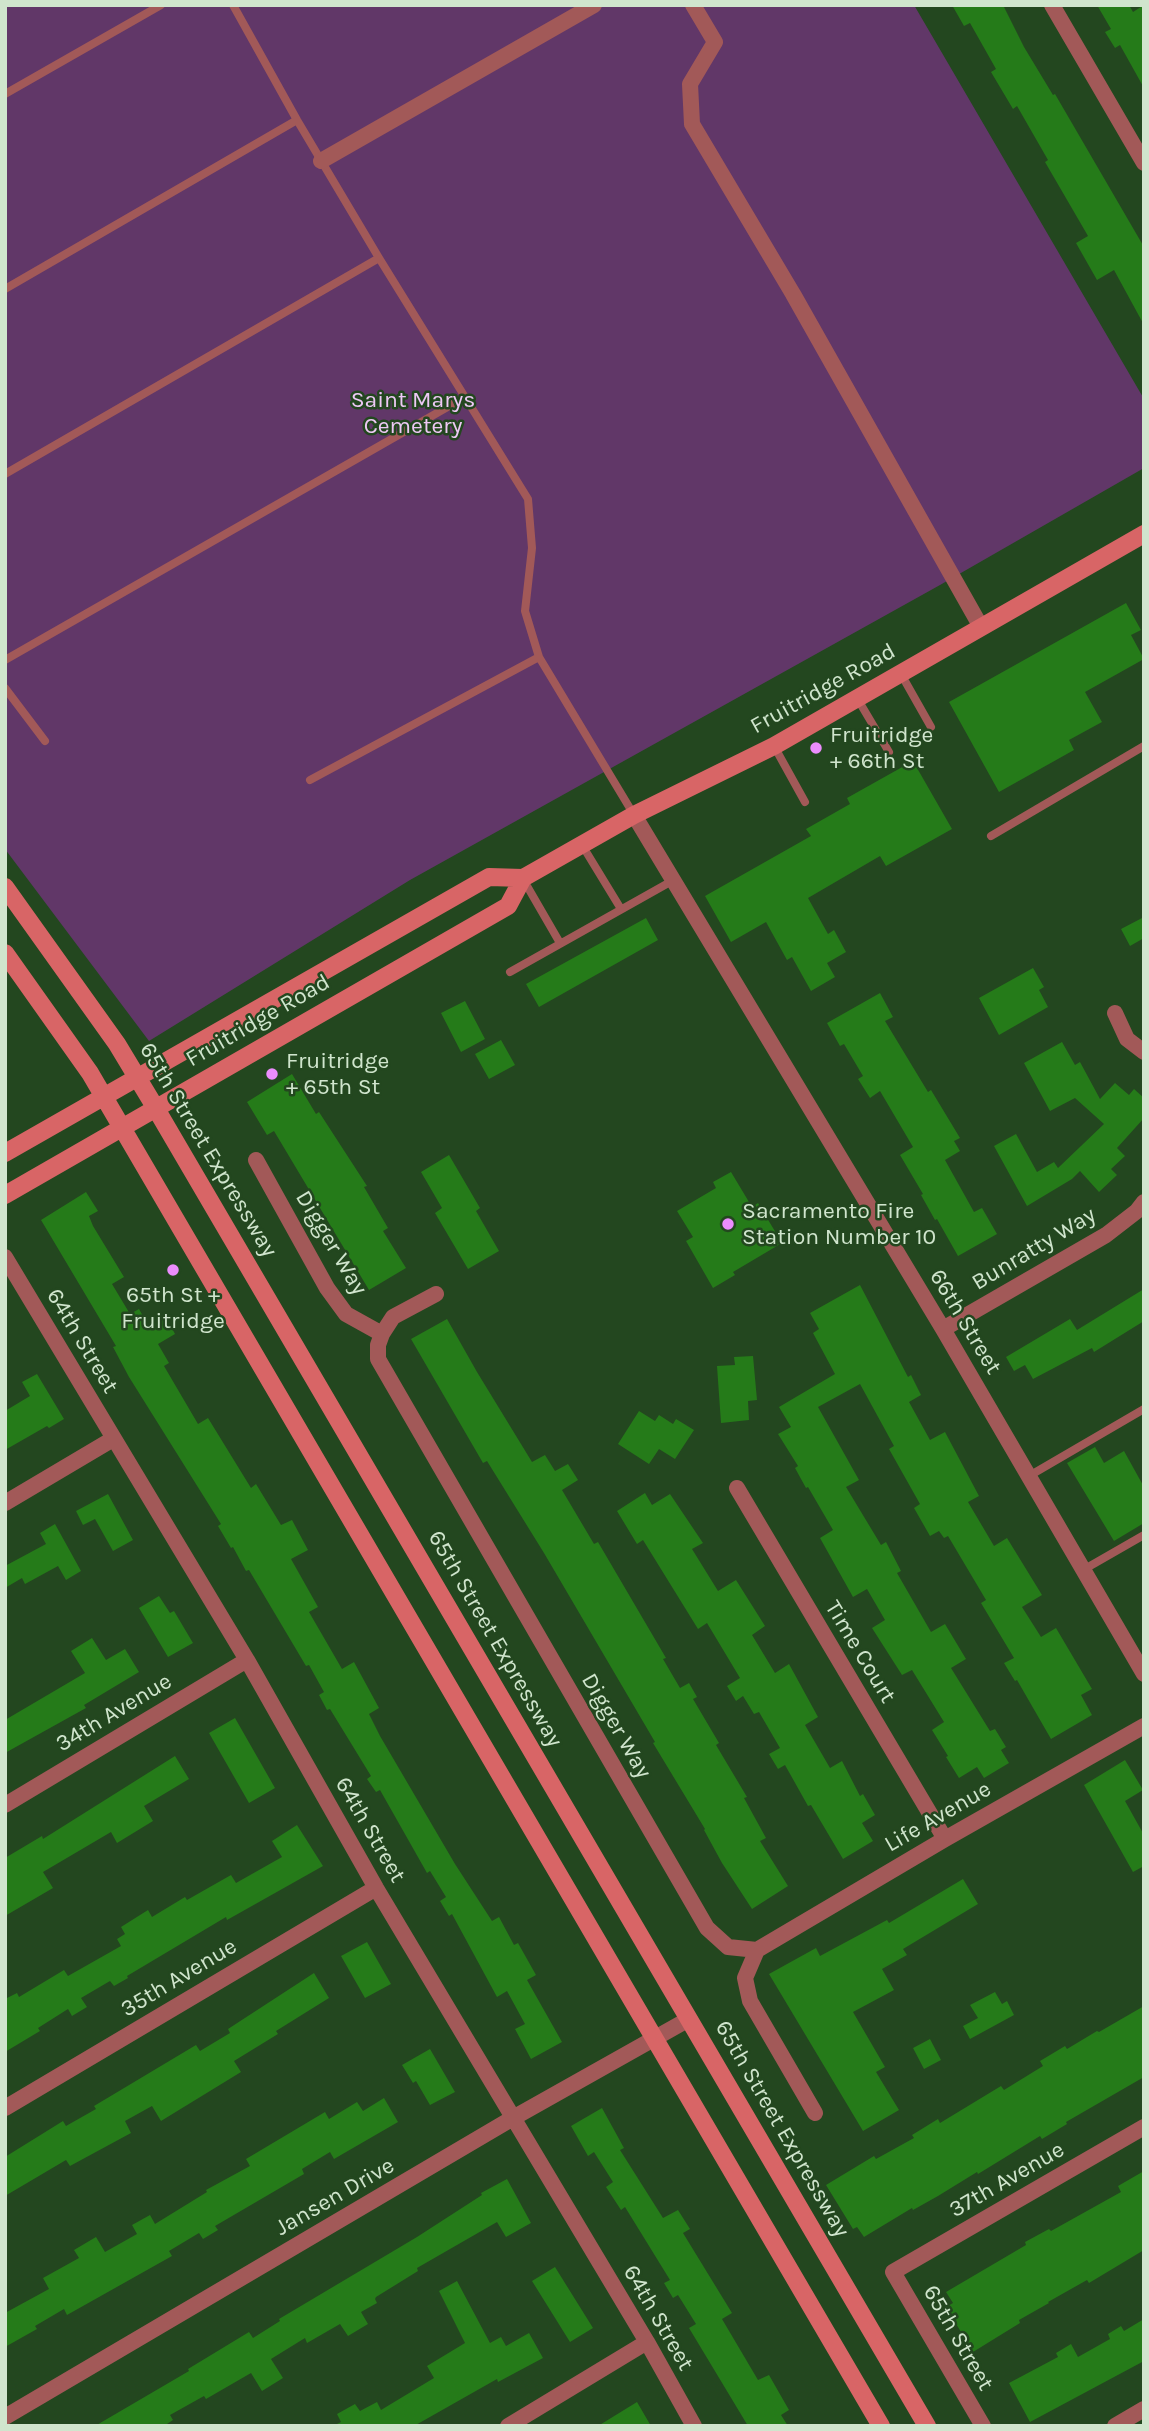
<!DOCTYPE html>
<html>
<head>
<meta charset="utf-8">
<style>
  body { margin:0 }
  #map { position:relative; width:1149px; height:2431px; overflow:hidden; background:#23471f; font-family:Karla,sans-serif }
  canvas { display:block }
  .frame { position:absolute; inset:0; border:7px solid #d0e5cd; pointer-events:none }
</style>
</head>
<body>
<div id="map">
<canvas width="1149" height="2431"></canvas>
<div class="frame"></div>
</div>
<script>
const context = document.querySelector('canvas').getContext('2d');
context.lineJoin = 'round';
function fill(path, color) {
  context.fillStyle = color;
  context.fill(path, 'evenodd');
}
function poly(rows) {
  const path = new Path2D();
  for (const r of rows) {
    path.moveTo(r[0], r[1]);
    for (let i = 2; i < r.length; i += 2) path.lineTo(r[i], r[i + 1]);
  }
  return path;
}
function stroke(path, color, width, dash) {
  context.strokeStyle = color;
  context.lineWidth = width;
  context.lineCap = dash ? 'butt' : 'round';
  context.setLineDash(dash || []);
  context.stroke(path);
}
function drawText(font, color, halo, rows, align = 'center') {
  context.font = font + ' Karla,sans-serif';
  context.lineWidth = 5;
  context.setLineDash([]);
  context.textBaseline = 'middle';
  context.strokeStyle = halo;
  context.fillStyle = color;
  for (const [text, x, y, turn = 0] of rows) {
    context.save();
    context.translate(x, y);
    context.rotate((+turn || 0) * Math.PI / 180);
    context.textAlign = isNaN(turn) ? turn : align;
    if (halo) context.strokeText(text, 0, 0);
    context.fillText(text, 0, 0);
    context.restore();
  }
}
const green = poly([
  [5,5,914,5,1144,399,1144,468,940,585,410,880,149,1041,5,849]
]);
const building = poly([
  [952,5,1003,5,1024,47,1053,95,1055,94,1144,247,1144,325,1114,270,1097,280,1076,243,1088,236,1045,162,1048,160,1017,106,1013,109,991,72,996,69,970,23,964,26],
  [1097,5,1129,5,1133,12,1144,5,1144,88,1120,45,1115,48,1105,32,1111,29],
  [1126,603,1141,630,1131,635,1144,659,1085,692,1102,722,1069,740,1074,750,999,792,949,702],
  [913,761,952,829,886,866,880,856,808,898,828,934,834,930,846,952,827,963,835,977,811,991,792,957,787,960,766,922,731,942,705,896,811,836,806,829,850,804,847,798],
  [1144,917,1144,938,1130,946,1121,929],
  [646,918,658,940,539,1007,526,984],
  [1033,968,1044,987,1039,990,1048,1007,999,1035,979,998],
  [880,993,893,1017,885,1021,928,1092,931,1090,960,1138,954,1141,960,1151,945,1160,974,1212,982,1208,997,1234,958,1256,937,1219,935,1220,921,1195,923,1194,900,1155,913,1147,880,1091,870,1098,858,1079,863,1076,844,1044,840,1046,827,1023],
  [465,1001,485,1039,461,1052,441,1013],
  [501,1040,515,1065,489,1079,475,1054],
  [1062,1042,1075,1065,1080,1062,1100,1099,1115,1083,1129,1095,1134,1089,1144,1098,1144,1118,1117,1148,1125,1156,1111,1169,1117,1175,1099,1192,1080,1171,1072,1179,1027,1206,994,1146,1016,1134,1037,1172,1054,1162,1058,1168,1104,1124,1075,1098,1050,1111,1024,1063],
  [292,1074,316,1114,319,1112,367,1186,364,1187,388,1228,383,1231,406,1268,369,1290,274,1131,267,1135,247,1102],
  [449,1155,480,1208,476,1211,499,1251,468,1269,435,1213,442,1208,421,1172],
  [731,1172,752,1207,758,1203,782,1243,733,1272,735,1275,713,1288,686,1241,693,1237,677,1211,716,1188,713,1182],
  [86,1192,98,1211,89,1216,93,1226,124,1277,112,1284,130,1314,139,1309,149,1327,166,1317,175,1334,158,1344,169,1363,164,1366,198,1424,208,1418,251,1488,256,1484,281,1525,292,1520,308,1550,291,1559,318,1607,309,1612,342,1669,354,1662,379,1708,369,1714,380,1736,455,1864,492,1921,499,1917,514,1945,518,1943,536,1975,527,1980,562,2042,531,2059,515,2029,525,2024,507,1991,497,1997,452,1914,449,1916,440,1901,446,1897,430,1871,427,1873,380,1790,376,1792,367,1779,371,1776,330,1709,327,1710,319,1695,324,1692,309,1665,306,1666,249,1570,246,1571,233,1547,231,1548,218,1526,221,1524,129,1377,113,1347,116,1346,41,1220],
  [860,1285,908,1377,911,1375,921,1395,909,1402,930,1440,945,1432,979,1496,968,1502,994,1546,1007,1538,1042,1595,1022,1607,1041,1637,1056,1628,1092,1689,1081,1695,1092,1715,1051,1739,1017,1680,1015,1681,1004,1663,1014,1658,981,1603,986,1600,948,1536,944,1538,939,1531,930,1536,914,1508,920,1504,889,1449,894,1446,860,1384,818,1407,859,1480,846,1487,881,1545,886,1542,901,1571,897,1573,931,1632,945,1624,966,1659,951,1668,990,1731,995,1729,1006,1747,1001,1750,1009,1763,984,1778,977,1767,959,1778,946,1757,948,1756,932,1730,944,1722,912,1670,902,1675,872,1628,885,1620,867,1589,853,1597,820,1538,833,1530,808,1487,806,1488,795,1468,798,1466,778,1434,791,1427,779,1407,835,1374,813,1333,819,1329,810,1313],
  [1144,1289,1144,1321,1094,1352,1092,1348,1033,1379,1025,1365,1014,1371,1006,1357,1070,1319,1077,1330],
  [447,1319,477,1372,532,1462,545,1455,555,1471,568,1464,578,1480,562,1490,594,1544,598,1542,666,1658,663,1659,680,1688,689,1683,697,1697,693,1699,719,1743,716,1745,747,1797,744,1798,766,1838,760,1841,788,1886,752,1909,722,1863,704,1830,705,1829,653,1743,655,1742,544,1553,487,1461,483,1463,411,1339],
  [753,1356,757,1400,748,1401,749,1420,721,1423,717,1366,735,1365,734,1357],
  [37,1374,64,1419,49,1428,47,1426,5,1450,5,1411,30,1396,22,1382],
  [639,1411,655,1421,659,1415,673,1424,676,1419,694,1430,675,1459,659,1449,649,1464,618,1444],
  [1095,1447,1104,1463,1124,1451,1144,1487,1144,1523,1114,1541,1067,1463],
  [645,1493,652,1505,670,1494,703,1543,692,1549,718,1591,736,1580,765,1626,752,1635,775,1673,789,1664,818,1717,805,1725,830,1768,842,1761,860,1796,863,1794,875,1815,862,1823,873,1841,843,1859,811,1805,808,1806,785,1765,778,1769,769,1754,780,1748,759,1712,754,1714,743,1696,736,1701,727,1686,740,1678,707,1623,698,1629,643,1540,637,1544,617,1511],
  [108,1494,133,1540,113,1551,95,1519,83,1525,76,1511],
  [55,1524,81,1571,66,1580,58,1566,25,1584,22,1578,5,1588,5,1566,46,1544,40,1533],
  [159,1596,170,1613,174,1611,193,1643,168,1657,139,1608],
  [92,1638,106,1660,125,1649,139,1672,84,1705,86,1708,5,1753,5,1720,85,1673,71,1651],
  [235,1718,275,1788,249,1803,209,1733],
  [175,1756,189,1779,144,1806,153,1821,117,1843,111,1832,43,1872,53,1888,5,1916,5,1858,42,1836,43,1839],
  [1125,1760,1143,1790,1125,1801,1144,1835,1144,1866,1133,1872,1084,1785],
  [297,1825,323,1866,227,1920,226,1917,127,1976,128,1978,114,1986,110,1981,81,1998,87,2007,72,2016,68,2009,38,2028,40,2031,5,2052,5,1999,17,1993,19,1997,64,1970,68,1976,121,1946,117,1939,125,1934,121,1927,148,1910,152,1917,185,1897,187,1900,231,1875,236,1883,282,1857,272,1841],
  [963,1879,978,1904,903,1949,907,1955,882,1969,894,1990,853,2012,885,2067,876,2072,899,2110,863,2131,769,1974,816,1948,820,1956,887,1920,889,1923],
  [367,1942,391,1984,365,1998,341,1956],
  [314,1973,329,1998,276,2031,278,2034,234,2061,241,2072,161,2121,152,2106,125,2121,131,2133,70,2166,66,2160,5,2196,5,2157,63,2121,66,2126,96,2109,94,2106,196,2045,200,2051,230,2033,228,2029],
  [995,1992,1002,2004,1007,2001,1014,2015,970,2039,963,2026,978,2018,970,2005],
  [1144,2006,1144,2077,1066,2122,1067,2124,1042,2139,1040,2136,978,2174,977,2172,938,2196,913,2210,912,2208,864,2237,857,2227,853,2229,826,2185,874,2156,876,2159,914,2138,912,2135,938,2119,940,2123,1001,2086,1004,2090,1043,2066,1040,2061,1065,2046,1067,2049,1097,2031,1099,2032],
  [930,2039,941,2060,924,2069,913,2048],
  [430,2049,455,2092,430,2105,416,2081,413,2083,402,2065],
  [384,2098,398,2122,334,2159,330,2152,302,2169,304,2174,215,2226,218,2230,203,2239,199,2233,169,2251,172,2256,67,2315,64,2309,35,2326,37,2329,5,2347,5,2313,49,2289,43,2278,79,2258,74,2250,96,2237,105,2252,137,2234,132,2225,150,2215,155,2224,207,2192,206,2190,250,2166,246,2159,325,2112,329,2119,357,2102,363,2111],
  [602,2108,624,2148,620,2150,663,2218,678,2210,690,2229,683,2233,732,2313,722,2319,758,2380,769,2375,789,2410,781,2415,788,2426,748,2426,689,2328,696,2324,678,2295,673,2298,664,2283,670,2280,625,2207,621,2210,606,2187,613,2182,594,2152,588,2156,571,2126],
  [1144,2171,1144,2250,1089,2283,1087,2280,1048,2302,1049,2303,1019,2320,1020,2323,973,2352,946,2307,953,2303,946,2292,1026,2245,1025,2242,1049,2229,1051,2231,1121,2192,1118,2186],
  [507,2179,531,2223,506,2237,497,2222,417,2268,418,2271,376,2297,375,2299,377,2303,361,2312,368,2324,348,2336,340,2324,307,2343,305,2338,271,2359,283,2378,262,2391,251,2373,206,2399,204,2396,170,2415,173,2420,164,2426,95,2426,189,2371,188,2369,249,2332,253,2338,280,2321,279,2319,417,2237,482,2195,481,2193],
  [555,2267,593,2328,570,2342,532,2281],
  [457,2281,490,2343,501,2337,506,2346,529,2333,543,2358,498,2382,497,2379,414,2426,333,2426,341,2422,337,2414,355,2404,360,2411,377,2402,381,2410,434,2378,427,2366,465,2343,439,2291],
  [1144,2319,1144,2361,1030,2422,1009,2383,1058,2357,1056,2353,1071,2344,1078,2357,1110,2339,1108,2334,1121,2326,1124,2331],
  [637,2402,651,2426,598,2426]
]);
const service = poly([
  [233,5,297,120,379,258,528,499,532,548,525,611,539,657,634,815],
  [5,94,161,5],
  [5,289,297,120],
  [5,474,379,258],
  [5,660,465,397],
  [901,674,931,727],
  [5,688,45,741],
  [857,698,889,752],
  [774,746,805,802],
  [310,780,539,657],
  [991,836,1144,746],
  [582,845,621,909],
  [523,879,560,943],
  [510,972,672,881],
  [1029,1476,1144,1409],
  [1083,1570,1144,1535]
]);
const minor = poly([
  [693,5,715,42,690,84,692,124,793,294,981,627],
  [1052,5,1144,163],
  [321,161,594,5],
  [634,815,943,1329,1144,1674],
  [1115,1013,1127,1039,1144,1052],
  [256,1160,327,1288,346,1314,382,1334],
  [5,1257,247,1660,376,1888,647,2342,694,2426],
  [436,1294,393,1317,382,1334,378,1345,378,1359,707,1928,728,1947,757,1950],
  [943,1329,1106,1235,1137,1211,1144,1202],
  [737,1488,945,1839],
  [5,1503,113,1439],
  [5,1805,247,1660],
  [757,1950,945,1839,1144,1726],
  [757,1950,745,1978,750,2001,815,2113],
  [5,2108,376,1888],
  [5,2417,513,2118,689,2019],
  [508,2426,647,2342],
  [983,2426,893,2272,1144,2127],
  [1115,2426,1144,2409]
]);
const secondary = poly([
  [5,887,117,1044,155,1107,927,2426],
  [5,953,90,1073,881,2426],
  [5,1153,489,877,523,878,634,815,774,746,1144,534],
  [5,1195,508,906,523,878]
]);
const markers = [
  [816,748,7,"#eb8dfc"],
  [272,1074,7,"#eb8dfc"],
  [728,1224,7,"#eb8dfc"],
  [173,1270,7,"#eb8dfc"]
];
const parkNames = [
  ["Saint Marys",413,400],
  ["Cemetery",413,426]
];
const streetNames = [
  ["Fruitridge Road",823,689,-29],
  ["Fruitridge Road",258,1021,-30],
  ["65th Street Expressway",208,1150,59],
  ["Digger Way",331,1243,59],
  ["Bunratty Way",1034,1249,-31],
  ["66th Street",965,1322,59],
  ["64th Street",82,1341,59],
  ["65th Street Expressway",495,1639,60],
  ["Time Court",860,1652,59],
  ["34th Avenue",114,1713,-31],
  ["Digger Way",616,1726,60],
  ["Life Avenue",938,1817,-30],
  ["64th Street",370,1830,60],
  ["35th Avenue",179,1978,-31],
  ["65th Street Expressway",782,2129,60],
  ["37th Avenue",1007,2180,-30],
  ["Jansen Drive",335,2197,-30],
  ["64th Street",658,2318,60],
  ["65th Street",958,2338,60]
];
const poiNames = [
  ["Fruitridge",830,735],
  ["+ 66th St",830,761],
  ["Fruitridge",286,1061],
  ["+ 65th St",286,1087],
  ["Sacramento Fire",742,1211],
  ["Station Number 10",742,1237],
  ["65th St +",173,1295,"center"],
  ["Fruitridge",173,1321,"center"]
];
fill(green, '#613768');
fill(building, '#257b19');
stroke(service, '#a25958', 8);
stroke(minor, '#a25958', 16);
stroke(secondary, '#d86566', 18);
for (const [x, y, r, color] of markers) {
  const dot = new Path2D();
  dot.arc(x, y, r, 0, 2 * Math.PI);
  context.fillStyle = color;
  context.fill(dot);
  stroke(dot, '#23471f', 2.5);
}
drawText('23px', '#eec8f5', '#23471f', parkNames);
drawText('23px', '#d0e5cd', '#23471f', streetNames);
drawText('23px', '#d0e5cd', '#23471f', poiNames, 'left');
</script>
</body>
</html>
